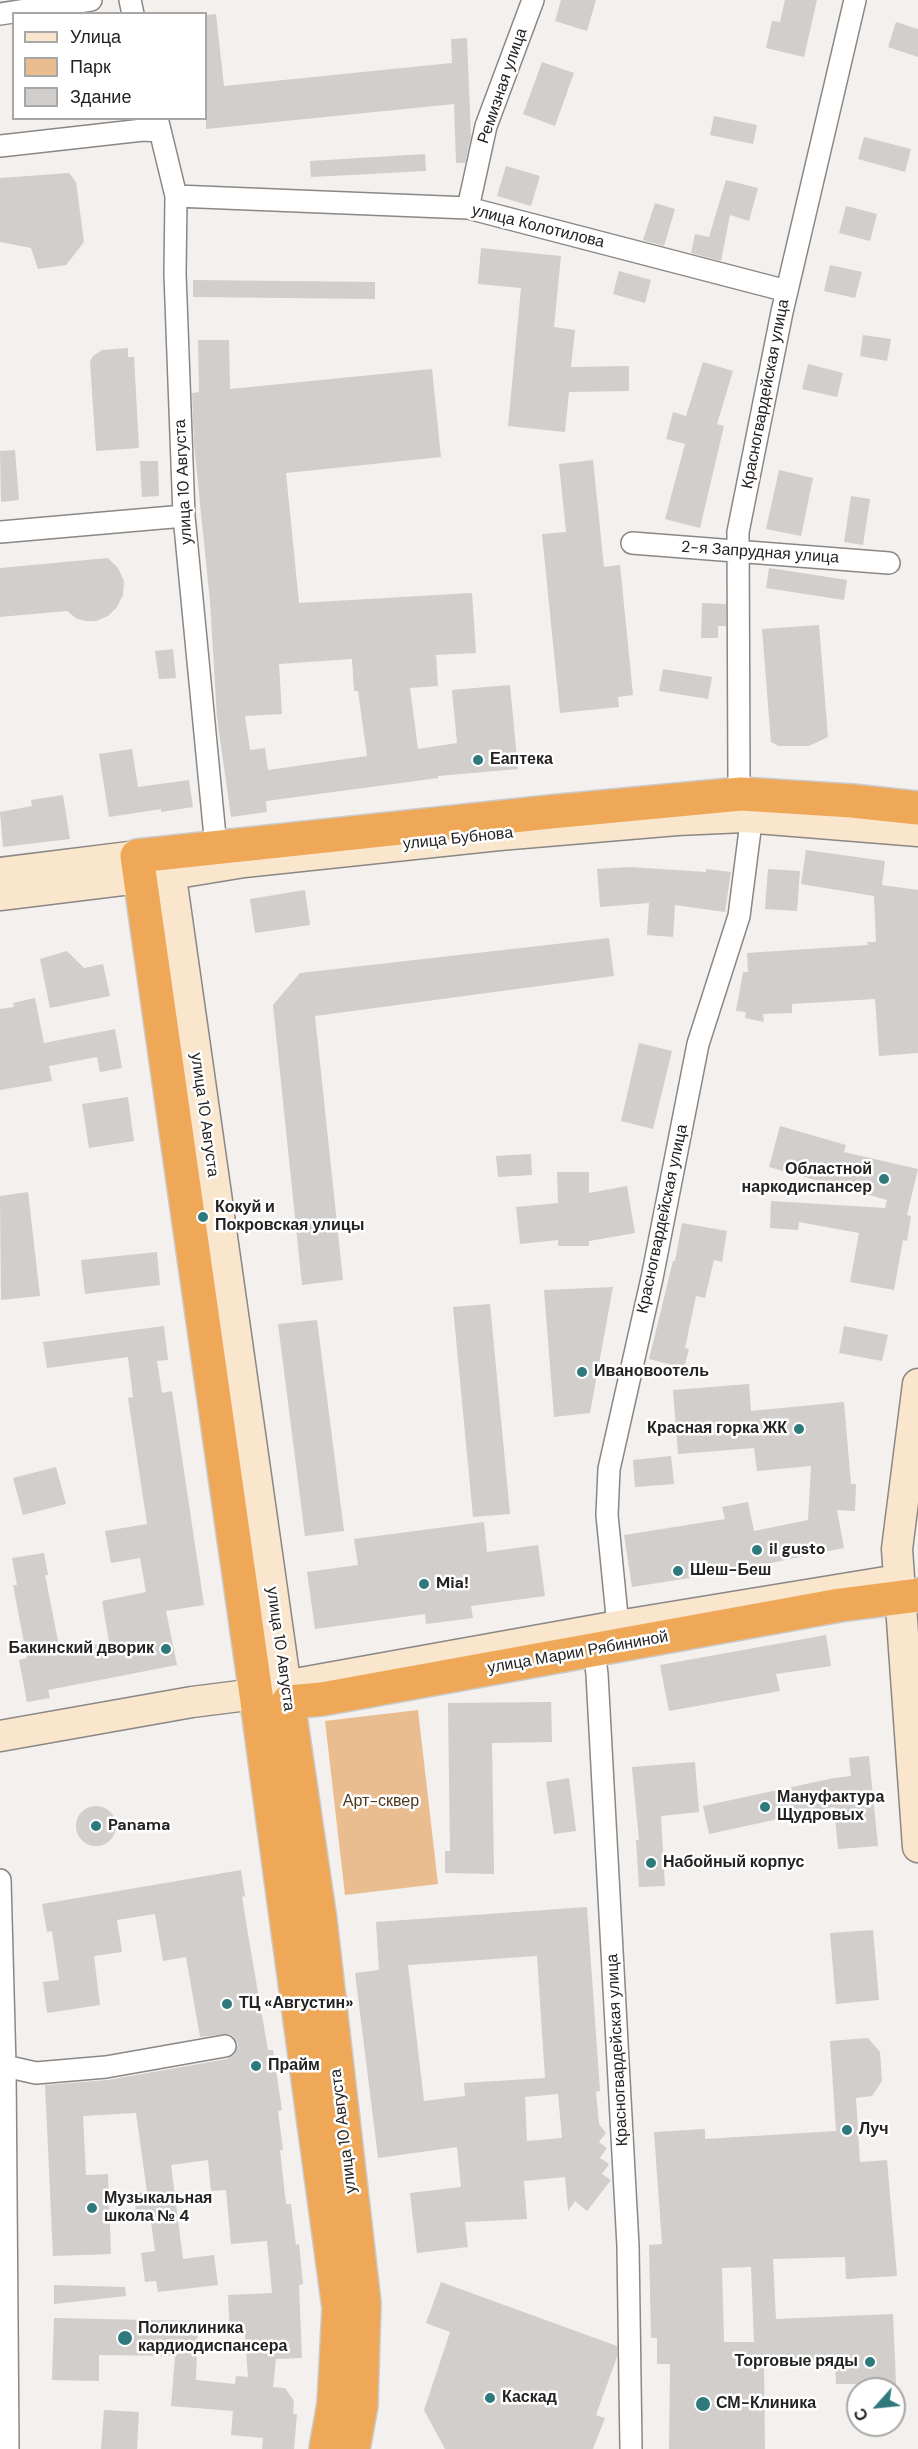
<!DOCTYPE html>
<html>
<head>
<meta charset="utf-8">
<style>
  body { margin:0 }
  #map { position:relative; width:918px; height:2449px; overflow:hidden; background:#f3f0ed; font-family:"DM Sans",sans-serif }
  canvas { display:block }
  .legend { position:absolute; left:12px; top:12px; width:195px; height:108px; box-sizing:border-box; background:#fff; border:2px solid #a7a7a7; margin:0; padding:8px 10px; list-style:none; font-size:18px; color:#242322 }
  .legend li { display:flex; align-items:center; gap:12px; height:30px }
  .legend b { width:30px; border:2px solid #a7a7a7 }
  .north { position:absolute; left:846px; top:2377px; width:60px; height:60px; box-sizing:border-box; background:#fff; border:2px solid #a7a7a7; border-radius:50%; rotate:243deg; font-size:16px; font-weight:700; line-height:24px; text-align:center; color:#242322 }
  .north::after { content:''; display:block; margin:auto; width:21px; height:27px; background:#2f797d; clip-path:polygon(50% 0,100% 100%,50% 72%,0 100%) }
</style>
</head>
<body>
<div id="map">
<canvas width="918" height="2449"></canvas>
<ul class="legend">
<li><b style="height:8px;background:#fae5cd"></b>Улица</li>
<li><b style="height:16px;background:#e9bd8f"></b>Парк</li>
<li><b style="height:16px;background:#d1cecb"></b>Здание</li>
</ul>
<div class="north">С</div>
</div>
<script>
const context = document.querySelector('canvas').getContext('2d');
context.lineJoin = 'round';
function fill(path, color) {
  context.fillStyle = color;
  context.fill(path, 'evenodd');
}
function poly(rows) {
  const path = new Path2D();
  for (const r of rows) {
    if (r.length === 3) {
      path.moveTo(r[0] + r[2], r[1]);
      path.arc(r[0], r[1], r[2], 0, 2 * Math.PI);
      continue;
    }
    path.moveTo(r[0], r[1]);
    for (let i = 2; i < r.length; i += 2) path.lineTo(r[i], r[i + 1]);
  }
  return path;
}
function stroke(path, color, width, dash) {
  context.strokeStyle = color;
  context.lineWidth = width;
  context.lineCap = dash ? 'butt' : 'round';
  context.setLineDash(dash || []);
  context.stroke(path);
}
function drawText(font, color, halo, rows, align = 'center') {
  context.font = font + ' "DM Sans",sans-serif';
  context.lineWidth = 5;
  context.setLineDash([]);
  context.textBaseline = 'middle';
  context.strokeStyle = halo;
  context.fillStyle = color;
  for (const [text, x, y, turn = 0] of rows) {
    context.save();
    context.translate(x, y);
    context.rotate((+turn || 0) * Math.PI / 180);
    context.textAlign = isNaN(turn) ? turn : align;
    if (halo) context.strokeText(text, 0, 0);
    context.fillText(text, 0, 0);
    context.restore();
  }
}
const green = poly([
  [418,1710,438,1884,345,1895,325,1721]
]);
const building = poly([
  [561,0,596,0,587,31,555,21],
  [785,0,817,0,804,57,766,48,772,21,780,22],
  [216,14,224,86,452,63,451,39,467,38,471,137,465,163,456,163,454,104,206,129,206,15],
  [896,22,918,29,918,57,888,47],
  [542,62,574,73,555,126,523,114],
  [714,116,757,125,753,144,710,135],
  [864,137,911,149,905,172,858,159],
  [425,154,426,171,311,177,310,161],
  [506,166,540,176,531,206,497,196],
  [69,173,76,182,84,242,66,265,38,269,31,248,0,242,0,178],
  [726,180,758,188,749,221,730,215,721,261,691,253,695,234,709,237],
  [655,203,675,209,664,246,643,240],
  [846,206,877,214,870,241,839,233],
  [481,248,561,256,554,327,575,330,571,367,629,366,629,391,569,392,565,432,508,426,521,288,478,284],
  [830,265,862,272,855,298,824,291],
  [619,271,651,280,645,303,613,294],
  [193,280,375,282,375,299,193,297],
  [863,335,891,339,887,361,860,356],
  [198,340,229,340,230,389,432,369,441,457,286,473,299,603,472,593,476,653,436,655,438,686,410,688,418,749,457,743,452,690,510,685,518,769,438,776,438,778,266,801,267,812,231,817,217,718,210,602,194,444,192,393,199,392],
  [352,659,354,691,358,691,367,756,268,770,265,748,250,750,245,716,282,714,279,664],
  [128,348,128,357,134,357,139,448,96,451,90,362,93,356,102,350],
  [703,362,733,371,717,424,724,426,700,528,665,519,685,444,666,439,673,412,686,416],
  [808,364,843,373,837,397,802,389],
  [15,450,19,500,1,502,0,451],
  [593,460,604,567,620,565,633,695,618,697,619,707,560,713,542,534,566,532,559,464],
  [140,461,158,461,159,496,142,497],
  [779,470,813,478,801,536,766,529],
  [851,496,870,499,863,545,844,542],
  [108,558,118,568,124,581,123,595,117,607,108,616,96,621,86,621,77,619,67,611,0,617,0,568],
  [769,568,847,580,844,600,766,588],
  [702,603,726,604,726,626,718,626,718,638,701,638],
  [819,625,828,737,809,746,779,746,771,742,762,629],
  [173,649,176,678,159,679,155,651],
  [663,669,712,677,708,699,659,691],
  [132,749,138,787,189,780,193,807,161,812,161,809,109,817,99,754],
  [63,795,70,839,3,847,0,812,32,806,31,800],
  [806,850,885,861,882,885,918,890,918,1053,879,1056,875,999,792,1004,792,1013,763,1014,764,1022,745,1018,746,1012,736,1011,743,972,748,972,747,953,868,945,867,942,876,942,874,896,801,884],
  [630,867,706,872,706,869,731,872,725,912,675,905,673,937,647,935,649,903,600,907,597,869],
  [768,869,800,871,797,911,765,909],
  [305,890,310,925,255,933,250,899],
  [609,938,614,976,315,1016,343,1280,302,1285,273,1005,300,973],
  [67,951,84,968,103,964,110,996,50,1008,40,959],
  [35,998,44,1043,115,1029,122,1068,100,1072,97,1057,49,1066,52,1081,0,1090,0,1009,14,1007,13,1003],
  [639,1043,672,1051,653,1129,621,1121],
  [128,1097,134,1141,89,1148,82,1104],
  [780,1126,846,1145,844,1152,918,1169,907,1215,911,1216,907,1241,903,1240,894,1290,850,1282,859,1233,799,1222,798,1230,770,1228,771,1201,885,1208,887,1200,769,1167],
  [531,1154,532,1175,498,1177,496,1156],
  [557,1172,589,1172,589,1193,627,1186,635,1233,589,1241,589,1246,558,1246,558,1240,520,1244,516,1207,558,1203],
  [28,1192,40,1296,1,1300,0,1196],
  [682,1223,727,1231,722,1262,714,1260,705,1298,696,1296,685,1348,689,1349,684,1368,649,1359,673,1261,675,1261],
  [157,1252,160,1285,85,1294,81,1260],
  [613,1287,590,1413,554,1417,544,1290],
  [490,1304,510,1514,473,1517,453,1307],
  [317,1320,344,1531,305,1536,278,1324],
  [164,1326,168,1360,157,1361,162,1393,172,1391,204,1605,166,1611,177,1665,48,1690,50,1698,27,1702,19,1660,27,1658,13,1585,17,1585,12,1558,44,1553,48,1575,45,1575,60,1651,109,1642,102,1601,146,1592,140,1558,111,1563,105,1531,147,1524,128,1398,133,1397,128,1357,47,1368,43,1342],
  [844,1326,888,1335,882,1361,839,1353],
  [749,1384,751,1411,844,1402,851,1484,856,1484,855,1511,837,1510,844,1548,722,1573,632,1587,624,1535,725,1519,722,1507,748,1502,754,1531,808,1520,811,1466,757,1471,754,1448,678,1454,673,1390],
  [671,1456,674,1484,635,1487,633,1460],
  [56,1467,66,1504,23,1515,13,1478],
  [484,1522,487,1552,538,1545,545,1596,471,1606,473,1618,426,1624,425,1614,315,1629,307,1572,358,1565,354,1539],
  [826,1635,831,1666,776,1674,780,1691,669,1711,660,1665],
  [551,1702,552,1742,492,1743,494,1874,445,1873,445,1851,450,1851,448,1703],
  [869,1756,878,1846,838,1849,834,1807,709,1834,703,1806,834,1778,851,1776,849,1758],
  [695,1762,699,1812,661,1816,665,1886,639,1887,636,1840,639,1840,632,1767],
  [569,1778,576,1831,554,1834,546,1782],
  [96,1826,20],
  [241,1870,245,1896,242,1897,250,1946,268,2050,273,2050,282,2110,278,2111,283,2150,280,2150,286,2204,291,2204,296,2245,299,2244,303,2284,299,2285,302,2358,276,2359,273,2387,285,2388,294,2401,293,2414,297,2414,294,2449,262,2449,263,2438,231,2435,233,2411,171,2406,175,2356,99,2355,99,2381,52,2380,54,2318,198,2321,196,2380,235,2384,236,2376,248,2377,245,2335,230,2335,228,2295,272,2293,267,2241,231,2244,226,2190,211,2191,208,2160,171,2165,183,2259,214,2255,218,2285,158,2292,156,2281,145,2282,141,2253,155,2251,151,2222,137,2222,134,2193,147,2192,136,2113,83,2116,86,2175,108,2174,111,2254,53,2256,45,2085,108,2080,227,2059,234,2055,238,2044,234,2037,229,2034,200,2037,186,1957,163,1961,155,1914,117,1920,122,1952,94,1956,100,2005,47,2013,43,1982,59,1980,52,1931,47,1932,42,1904],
  [587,1907,600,2091,596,2092,599,2124,606,2133,599,2142,607,2148,600,2158,609,2164,602,2174,611,2180,587,2211,575,2201,568,2211,565,2177,524,2181,527,2219,465,2222,468,2247,417,2253,410,2193,461,2187,457,2147,378,2158,355,1973,379,1970,376,1922],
  [537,1956,545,2078,464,2083,465,2096,424,2101,408,1965],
  [558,2094,562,2138,527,2141,525,2097],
  [873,1930,879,2000,836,2004,830,1933],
  [868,2038,880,2052,882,2081,872,2096,856,2098,860,2162,887,2160,897,2276,846,2279,845,2257,773,2259,776,2319,893,2314,896,2384,836,2384,835,2360,764,2362,765,2449,669,2449,670,2364,657,2364,657,2338,651,2338,649,2245,662,2244,654,2132,705,2129,705,2139,836,2131,830,2041],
  [751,2267,754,2342,724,2342,722,2268],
  [441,2282,617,2346,617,2357,596,2415,605,2418,593,2449,445,2449,424,2410,450,2332,426,2323],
  [54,2285,125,2287,126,2296,54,2304],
  [104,2410,139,2412,137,2449,101,2449]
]);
const street = poly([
  [130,0,133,14],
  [0,14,91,0],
  [157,118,176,196,175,274,184,516,216,847],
  [0,146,143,130,160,131],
  [176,196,468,208,787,291],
  [468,208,486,126,533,0],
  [0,532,184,516],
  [632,543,889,563],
  [618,1626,607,1515,609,1469,652,1278,698,1044,739,916,750,830,744,817,739,781,738,532,782,312,855,0],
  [594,1651,597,1674,628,2246,631,2449],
  [0,1880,5,2066,8,2449],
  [5,2066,36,2073,106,2067,225,2046]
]);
const secondary = poly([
  [168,856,288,1702,285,1702],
  [0,873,137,856],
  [0,895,171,874,244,862,499,835,677,820,744,817,918,831],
  [918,1384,897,1549,918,1847],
  [0,1736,192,1702,256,1694,284,1686,618,1626,898,1580]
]);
const highway = poly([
  [326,2449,334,2404,339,2308,256,1694,137,856,550,812,741,794,852,801,918,808],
  [353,2449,361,2405,364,2303,320,1920,288,1702,322,1699,840,1605,918,1595]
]);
const markers = [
  [478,760,6,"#2f797d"],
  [884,1179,6,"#2f797d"],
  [203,1217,6,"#2f797d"],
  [582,1372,6,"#2f797d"],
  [799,1429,6,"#2f797d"],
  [757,1550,6,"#2f797d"],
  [678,1571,6,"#2f797d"],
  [424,1584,6,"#2f797d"],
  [166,1649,6,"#2f797d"],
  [765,1807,6,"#2f797d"],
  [96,1826,6,"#2f797d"],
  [651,1863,6,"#2f797d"],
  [227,2004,6,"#2f797d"],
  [256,2066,6,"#2f797d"],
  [847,2130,6,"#2f797d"],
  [92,2208,6,"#2f797d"],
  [125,2338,8,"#2f797d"],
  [870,2362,6,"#2f797d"],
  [490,2398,6,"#2f797d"],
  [703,2404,8,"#2f797d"]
];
const streetNames = [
  ["Ремизная улица",503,86,-71],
  ["улица Колотилова",538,227,14],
  ["Красногвардейская улица",766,394,-79],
  ["улица 10 Августа",184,482,-93],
  ["2-я Запрудная улица",760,553,4],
  ["улица Бубнова",458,839,-6],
  ["улица 10 Августа",204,1115,82],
  ["Красногвардейская улица",663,1219,-78],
  ["улица 10 Августа",280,1649,82],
  ["улица Марии Рябининой",578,1653,-10],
  ["Красногвардейская улица",618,2050,-93],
  ["улица 10 Августа",344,2131,-97]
];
const poiNames = [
  ["Еаптека",490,760],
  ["Областной",872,1170,"right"],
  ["наркодиспансер",872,1188,"right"],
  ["Кокуй и",215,1208],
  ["Покровская улицы",215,1226],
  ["Ивановоотель",594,1372],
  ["Красная горка ЖК",787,1429,"right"],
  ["il gusto",769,1550],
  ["Шеш-Беш",690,1571],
  ["Mia!",436,1584],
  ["Бакинский дворик",154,1649,"right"],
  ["Мануфактура",777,1798],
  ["Щудровых",777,1816],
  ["Panama",108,1826],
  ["Набойный корпус",663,1863],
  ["ТЦ «Августин»",239,2004],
  ["Прайм",268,2066],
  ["Луч",859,2130],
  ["Музыкальная",104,2199],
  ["школа № 4",104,2217],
  ["Поликлиника",138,2329],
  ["кардиодиспансера",138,2347],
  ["Торговые ряды",858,2362,"right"],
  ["Каскад",502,2398],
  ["СМ-Клиника",716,2404]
];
const parkNames = [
  ["Арт-сквер",381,1802]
];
fill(green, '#e9bd8f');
fill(building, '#d1cecb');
stroke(street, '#8a8784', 24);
stroke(secondary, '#8a8784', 33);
stroke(highway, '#cacaca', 36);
stroke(street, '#fff', 21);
stroke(secondary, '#fae5cd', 30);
stroke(highway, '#efa858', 33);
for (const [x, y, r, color] of markers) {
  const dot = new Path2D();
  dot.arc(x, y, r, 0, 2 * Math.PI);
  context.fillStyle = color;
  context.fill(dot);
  stroke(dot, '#fff', 2);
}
drawText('16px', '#242322', '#fff', streetNames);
drawText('bold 16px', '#242322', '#fff', poiNames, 'left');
drawText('16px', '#4f371b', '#fff', parkNames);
</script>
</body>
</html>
